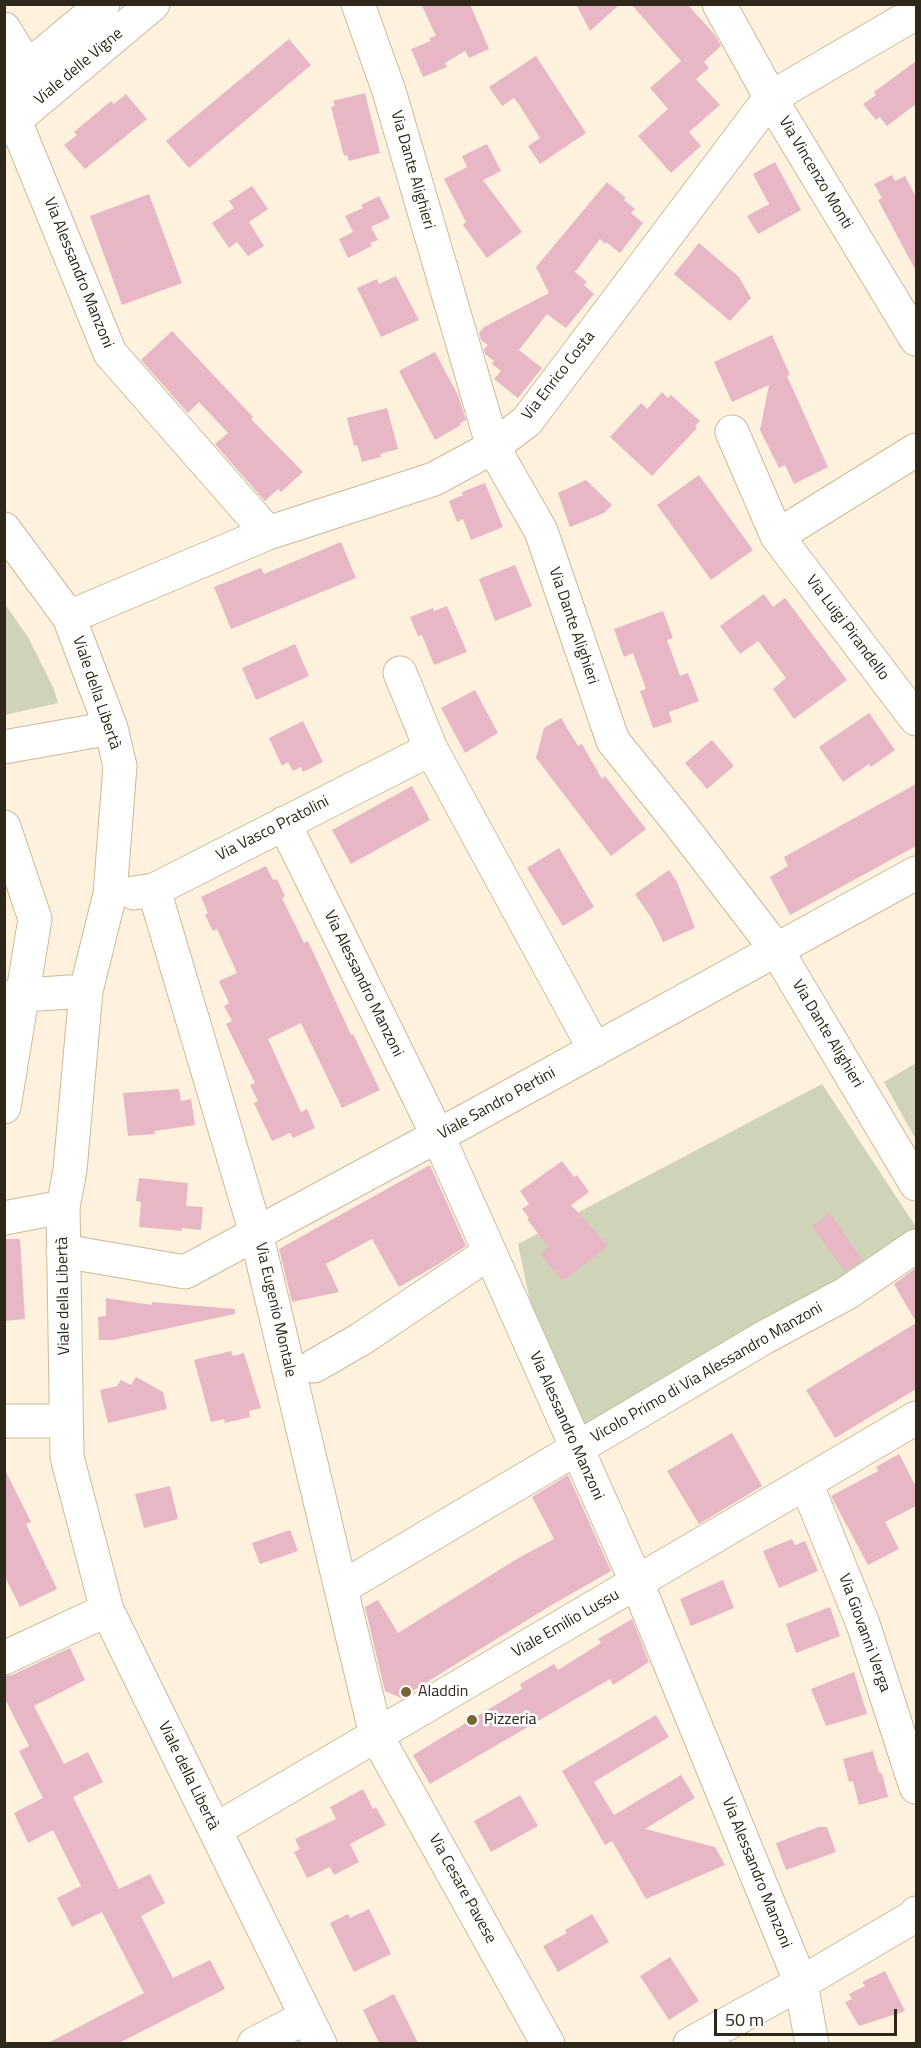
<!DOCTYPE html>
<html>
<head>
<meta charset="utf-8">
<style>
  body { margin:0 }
  #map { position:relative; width:921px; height:2048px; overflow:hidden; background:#fef1dd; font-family:"Titillium Web",sans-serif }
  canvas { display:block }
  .frame { position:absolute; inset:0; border:6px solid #2e271a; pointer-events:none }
  .scale { position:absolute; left:714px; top:2009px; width:183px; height:27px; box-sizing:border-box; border:3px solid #2e271a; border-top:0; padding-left:8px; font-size:18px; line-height:21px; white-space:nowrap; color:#2e271a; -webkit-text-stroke:4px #fff; paint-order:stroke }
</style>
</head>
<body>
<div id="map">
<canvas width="921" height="2048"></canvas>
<div class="frame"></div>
<div class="scale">50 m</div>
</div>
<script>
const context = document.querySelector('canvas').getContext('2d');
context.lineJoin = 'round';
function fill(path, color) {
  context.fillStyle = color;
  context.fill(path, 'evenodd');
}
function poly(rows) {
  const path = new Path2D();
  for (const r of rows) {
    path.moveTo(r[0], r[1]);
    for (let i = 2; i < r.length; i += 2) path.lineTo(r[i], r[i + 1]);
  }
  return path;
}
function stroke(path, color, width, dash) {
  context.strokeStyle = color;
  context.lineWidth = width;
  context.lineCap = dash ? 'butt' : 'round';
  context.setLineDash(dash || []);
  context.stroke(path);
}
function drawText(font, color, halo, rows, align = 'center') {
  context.font = font + ' "Titillium Web",sans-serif';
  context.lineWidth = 5;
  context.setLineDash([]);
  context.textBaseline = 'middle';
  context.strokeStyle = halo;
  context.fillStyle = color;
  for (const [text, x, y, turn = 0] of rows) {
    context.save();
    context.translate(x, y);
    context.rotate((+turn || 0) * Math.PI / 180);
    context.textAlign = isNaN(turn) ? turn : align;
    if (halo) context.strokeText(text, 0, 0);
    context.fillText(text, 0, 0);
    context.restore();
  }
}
const green = poly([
  [4,603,28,637,53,687,58,703,5,715],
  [916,1063,916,1140,884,1082],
  [822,1084,916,1227,916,1234,589,1432,532,1311,518,1244]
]);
const building = poly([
  [421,4,470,4,489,49,469,58,465,51,445,63,447,67,423,77,411,49,431,41,429,38,436,36],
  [576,4,620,4,590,31],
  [631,4,687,4,715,35,721,46,704,62,709,68,696,79,720,105,689,132,701,146,671,173,638,136,668,109,650,88,681,61],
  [289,39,311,65,189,168,166,141],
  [536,56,586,133,540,164,528,146,540,138,520,106,514,98,502,106,489,87],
  [916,61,916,104,887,126,880,117,876,120,863,104,876,95,874,92],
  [365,93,380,153,349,161,347,155,344,156,331,107,335,106,333,101],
  [126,94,147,119,85,169,64,145,77,135,74,132,111,101,114,104],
  [487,144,501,171,483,180,522,232,487,258,463,225,466,222,444,179,467,167,462,156],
  [775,162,801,210,758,234,747,216,769,204,753,174],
  [892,175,895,181,905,176,916,197,916,271,878,200,882,198,874,184],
  [607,182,626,198,624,200,635,209,631,213,643,223,620,253,606,242,605,244,600,239,575,272,587,282,584,285,594,294,566,328,547,314,519,350,542,368,518,398,494,379,501,371,492,364,494,361,485,354,484,349,488,345,481,340,479,333,484,327,549,293,536,267],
  [252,186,268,209,249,222,264,246,248,256,237,242,229,248,212,223,234,208,229,201],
  [149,194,182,283,122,305,90,216],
  [379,196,390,218,371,227,378,240,370,243,372,246,348,258,339,239,353,232,345,216,363,208,361,205],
  [699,243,739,277,751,298,730,321,674,274],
  [396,276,419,320,381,337,357,288,377,279,379,284],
  [172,331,253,417,251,419,303,472,281,492,278,489,265,501,215,444,228,433,199,402,188,413,141,360],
  [772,335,790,375,787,376,828,467,794,484,785,465,779,468,760,430,769,385,732,402,714,362],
  [435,352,458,395,466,420,460,423,461,425,435,440,399,371],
  [662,392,668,398,671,395,700,421,695,426,697,428,652,476,610,437,641,403,647,409],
  [387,408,398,449,380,454,381,457,362,462,357,445,354,446,347,418],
  [699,475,753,550,711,580,657,505],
  [586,480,612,505,604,513,570,527,558,493],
  [485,483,503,527,471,540,463,519,457,522,449,501,463,495,462,492],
  [341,542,356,578,231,629,214,587,261,568,264,574],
  [515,565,532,606,495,621,479,579],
  [764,594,773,607,785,598,847,680,794,719,773,689,786,678,758,641,740,654,720,626],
  [447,606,467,652,434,665,422,635,418,636,410,617,433,608,434,611],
  [663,611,673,638,667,640,680,676,688,673,699,701,669,712,672,722,653,728,640,691,646,689,633,653,624,657,614,629],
  [295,644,309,676,256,700,242,668],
  [475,690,498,733,465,753,441,708],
  [869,713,895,750,871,767,869,764,843,782,819,747],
  [561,718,578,746,582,744,602,779,605,776,646,829,611,856,536,758,544,728],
  [303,721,323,762,303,772,301,767,293,771,288,762,282,766,269,738],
  [712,740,734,766,707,789,685,763],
  [916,784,916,846,790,915,770,877,788,866,784,857],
  [412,786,430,820,351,864,332,830],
  [559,848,594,907,563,926,527,868],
  [266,866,273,880,277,879,285,896,282,898,304,943,308,941,351,1035,353,1034,380,1090,342,1108,301,1023,268,1039,301,1112,307,1109,315,1128,293,1138,290,1133,272,1141,254,1103,258,1101,250,1085,255,1083,226,1024,232,1021,224,1006,229,1003,219,981,237,973,217,929,213,931,205,915,208,913,201,897],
  [669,870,677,882,695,928,663,942,652,919,635,894],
  [179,1089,181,1101,191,1099,195,1125,155,1131,155,1134,128,1136,123,1093],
  [562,1161,574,1177,577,1175,589,1192,571,1205,608,1246,563,1281,540,1254,548,1247,527,1219,529,1218,522,1209,529,1204,520,1191],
  [430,1165,466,1246,437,1265,399,1287,372,1239,326,1264,339,1292,292,1302,279,1249],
  [139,1178,188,1183,186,1206,203,1207,201,1230,182,1228,182,1231,139,1227,141,1202,136,1201],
  [830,1213,862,1260,845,1272,812,1226],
  [4,1239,20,1239,25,1319,4,1321],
  [916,1268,916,1322,894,1284],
  [106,1298,152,1305,152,1302,235,1309,235,1314,113,1340,99,1340,98,1317,106,1316],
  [916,1323,916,1389,835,1438,806,1390],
  [231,1351,233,1356,244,1353,261,1408,249,1411,250,1417,225,1423,224,1419,211,1422,194,1360],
  [136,1377,163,1392,167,1409,108,1423,100,1390,117,1386,121,1380,131,1385],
  [732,1433,762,1486,699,1524,667,1471],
  [899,1454,916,1487,916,1506,885,1522,899,1549,868,1565,831,1496,878,1471,876,1467],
  [4,1468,31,1522,26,1524,57,1589,20,1607,4,1575],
  [568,1475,611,1571,550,1606,401,1698,385,1691,365,1607,378,1600,398,1633,520,1557,554,1539,532,1497],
  [170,1486,178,1519,144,1528,135,1494],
  [290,1530,298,1551,260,1564,252,1543],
  [792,1539,795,1545,805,1541,818,1571,779,1588,763,1551],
  [723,1580,734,1608,691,1626,680,1599],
  [830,1607,840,1636,796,1653,786,1624],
  [632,1619,649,1662,613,1685,610,1679,430,1784,413,1755,522,1689,520,1684,554,1664,558,1670,601,1643,598,1639],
  [70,1648,85,1680,34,1706,64,1764,88,1752,103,1782,73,1797,119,1889,150,1874,165,1903,141,1916,173,1978,210,1960,225,1989,119,2043,48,2043,144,1993,102,1912,72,1927,57,1898,81,1886,53,1830,28,1843,14,1813,43,1798,19,1751,29,1746,4,1697,4,1676,12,1675],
  [854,1672,867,1714,826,1726,811,1689],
  [656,1715,669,1737,594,1782,614,1815,681,1775,695,1798,645,1829,715,1847,725,1865,646,1899,612,1841,605,1845,562,1771],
  [873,1751,879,1773,882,1773,888,1797,859,1805,853,1781,849,1782,843,1759],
  [363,1789,373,1809,376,1807,386,1825,350,1844,359,1862,334,1875,330,1867,307,1878,294,1852,300,1849,295,1839,336,1819,330,1807],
  [520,1795,538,1826,491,1852,474,1821],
  [819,1827,827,1827,836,1852,786,1870,776,1843],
  [369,1909,391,1954,354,1972,330,1923,348,1914,350,1918],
  [592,1914,609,1942,558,1972,543,1946,567,1933,565,1930],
  [670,1957,699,2001,669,2020,640,1976],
  [885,1971,905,2011,859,2026,845,2002,852,1999,849,1994,865,1986,862,1982],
  [394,1994,418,2043,379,2043,363,2010]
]);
const minor = poly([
  [358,4,389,91,493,447,541,531,613,741,680,824,776,949,916,1184],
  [719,4,781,116,916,339],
  [4,29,28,68,41,85],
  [4,87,103,4],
  [4,107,15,121,110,353,268,533],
  [4,129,153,4],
  [732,432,777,536],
  [916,450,777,536,916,719],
  [4,529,69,617,111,728,120,766,110,894,86,991,70,1170,63,1207,67,1457,107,1610,320,2044],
  [69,617,268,533,434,479,493,447,527,421,770,98,916,13],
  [400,673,431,749,595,1050],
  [4,747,111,728],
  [284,823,438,1136,637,1583,801,1983,812,2044],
  [4,827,35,919,4,1107],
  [154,890,256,1233,376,1735,548,2044],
  [134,893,154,890,431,749],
  [4,999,23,995,86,991],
  [4,1218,63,1207],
  [63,1251,185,1272,465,1121,916,873],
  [314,1366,361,1339,489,1253],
  [4,1421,66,1421],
  [806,1483,863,1624,916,1787],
  [341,1588,765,1337,847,1293,916,1246],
  [4,1658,107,1610],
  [215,1830,916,1418],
  [254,2044,306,2017],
  [690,2044,801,1983,913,1917,916,1913]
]);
const markers = [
  [406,1692,6,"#756734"],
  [472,1720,6,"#756734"]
];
const streetNames = [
  ["Viale delle Vigne",79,67,-40],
  ["Via Dante Alighieri",412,170,74],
  ["Via Vincenzo Monti",815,173,59],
  ["Via Alessandro Manzoni",78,273,68],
  ["Via Enrico Costa",559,376,-52],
  ["Via Dante Alighieri",573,626,71],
  ["Via Luigi Pirandello",847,628,53],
  ["Viale della Libertà",96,693,71],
  ["Via Vasco Pratolini",273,829,-27],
  ["Via Alessandro Manzoni",363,984,64],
  ["Via Dante Alighieri",827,1034,59],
  ["Viale Sandro Pertini",497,1104,-29],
  ["Viale della Libertà",64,1296,-91],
  ["Via Eugenio Montale",275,1310,77],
  ["Vicolo Primo di Via Alessandro Manzoni",707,1373,-30],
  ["Via Alessandro Manzoni",566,1426,66],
  ["Viale Emilio Lussu",566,1624,-30],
  ["Via Giovanni Verga",864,1633,70],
  ["Viale della Libertà",188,1776,64],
  ["Via Alessandro Manzoni",756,1873,68],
  ["Via Cesare Pavese",462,1889,61]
];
const poiNames = [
  ["Aladdin",418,1692],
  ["Pizzeria",484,1720]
];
fill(green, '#cfd3b8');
fill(building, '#e7b7c6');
stroke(minor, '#ccb998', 35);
stroke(minor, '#fff', 33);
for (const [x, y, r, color] of markers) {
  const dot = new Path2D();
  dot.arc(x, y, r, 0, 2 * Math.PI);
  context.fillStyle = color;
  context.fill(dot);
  stroke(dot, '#fff', 2);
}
drawText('16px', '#2e271a', '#fff', streetNames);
drawText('16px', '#2e271a', '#fff', poiNames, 'left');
</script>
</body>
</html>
